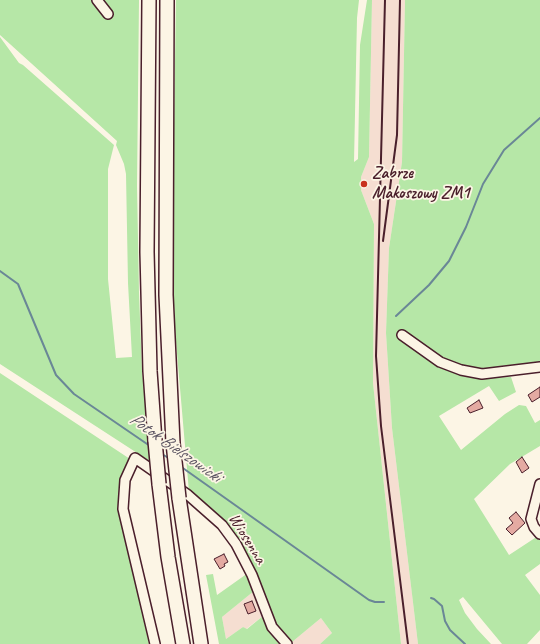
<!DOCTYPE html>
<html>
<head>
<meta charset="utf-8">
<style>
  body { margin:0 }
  canvas { display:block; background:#fcf5e5 }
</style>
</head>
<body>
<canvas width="540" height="644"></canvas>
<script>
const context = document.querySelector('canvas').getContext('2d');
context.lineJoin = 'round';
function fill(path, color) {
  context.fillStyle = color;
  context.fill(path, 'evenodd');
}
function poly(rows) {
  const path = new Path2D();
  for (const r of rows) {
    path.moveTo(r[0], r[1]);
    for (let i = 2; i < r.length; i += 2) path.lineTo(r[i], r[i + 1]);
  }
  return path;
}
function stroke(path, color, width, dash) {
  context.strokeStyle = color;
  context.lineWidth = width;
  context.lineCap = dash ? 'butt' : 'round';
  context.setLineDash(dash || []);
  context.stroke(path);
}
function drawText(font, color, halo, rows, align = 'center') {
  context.font = font + ' Caveat,sans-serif';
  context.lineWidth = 3.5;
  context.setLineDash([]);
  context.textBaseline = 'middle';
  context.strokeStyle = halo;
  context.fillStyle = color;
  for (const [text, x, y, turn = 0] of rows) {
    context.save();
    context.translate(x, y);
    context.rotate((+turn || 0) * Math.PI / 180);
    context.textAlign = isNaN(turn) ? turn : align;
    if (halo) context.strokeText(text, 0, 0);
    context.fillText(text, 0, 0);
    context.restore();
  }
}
const built = poly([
  [372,0,405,0,402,162,389,248,386,333,392,428,418,644,401,644,373,383,374,224,361,190,361,177,369,157],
  [254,591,263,616,246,629,243,627,226,639,222,617],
  [321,618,332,633,320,644,294,644,292,642]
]);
const green = poly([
  [0,0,139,0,137,186,139,293,142,371,151,462,0,364,0,37,19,63,23,65,114,145,108,169,108,279,116,358,132,357,128,283,126,174,124,164,116,145,117,141,0,35],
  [176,0,359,0,357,18,354,162,358,159,360,45,367,0,372,0,369,157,361,177,361,190,374,224,373,383,401,644,320,644,332,633,321,618,292,642,280,634,240,545,219,516,189,492,175,330,172,248],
  [405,0,540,0,540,362,500,366,479,378,511,377,516,392,499,401,489,386,439,416,461,450,505,414,519,405,526,406,535,423,540,420,540,446,510,464,474,499,509,555,538,536,540,538,540,564,525,575,540,595,540,630,527,644,502,644,463,597,459,600,465,613,477,629,491,644,418,644,392,428,386,333,389,248,402,162],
  [0,373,130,459,119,481,119,508,149,644,0,644],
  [248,573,254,591,222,617,226,639,243,627,247,629,263,616,282,644,219,644,206,575,213,574,217,595]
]);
const stream = poly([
  [0,271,18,284,56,375,74,394,150,446],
  [396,316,429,285,449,261,466,227,483,184,504,150,540,118],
  [162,454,170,459],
  [180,466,369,600,375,602,384,602],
  [431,598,434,599,442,606,445,621,450,630,465,644]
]);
const building = poly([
  [540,387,540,397,532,402,528,395,540,387],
  [479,400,483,408,470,413,467,408,479,400],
  [522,457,529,468,522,473,516,462,522,457],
  [516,512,525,523,512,535,506,529,513,523,509,518,516,512],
  [224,554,228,562,224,564,225,566,220,569,214,559,224,554],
  [252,601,256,611,248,614,244,604,252,601]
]);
const minor = poly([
  [97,0,108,14],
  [402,335,440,362,461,370,482,374,540,367],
  [540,484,531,519,534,527,540,534],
  [155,644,123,509,125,480,135,458,188,495,222,525,236,544,252,575,272,627,287,644]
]);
const highway = poly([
  [149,0,147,252,150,371,155,441],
  [167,0,166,295,173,443],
  [159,484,168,557,183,644],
  [179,498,201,644]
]);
const rail = poly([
  [385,0,376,356,381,426,408,644],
  [383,241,397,135,400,0]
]);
const highwayBridge = poly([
  [155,441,159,484],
  [173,443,179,498]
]);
const markers = [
  [364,184,4,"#c8321e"]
];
const poiNames = [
  ["Zabrze",372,174],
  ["Makoszowy ZM1",372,194]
];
const streetNames = [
  ["Wiosenna",247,539,58]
];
const waterNames = [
  ["Potok Bielszowicki",175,448,35]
];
fill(built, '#f5ded1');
fill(green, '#b6e7a7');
stroke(stream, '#6a8796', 2);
fill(building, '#e4aaa2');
stroke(building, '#4a1f2b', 1);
stroke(minor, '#4a1f2b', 12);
stroke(highway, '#4a1f2b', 16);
stroke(minor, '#fcf5e5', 9);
stroke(highway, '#fcf5e5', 13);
stroke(rail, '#4a1f2b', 2);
stroke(highwayBridge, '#4a1f2b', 16, []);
stroke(highwayBridge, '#fcf5e5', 13);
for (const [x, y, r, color] of markers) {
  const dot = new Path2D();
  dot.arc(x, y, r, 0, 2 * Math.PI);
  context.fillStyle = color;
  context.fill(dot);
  stroke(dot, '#fcf5e5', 1.5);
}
drawText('bold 17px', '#4a1f2b', '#fcf5e5', poiNames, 'left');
drawText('17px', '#4a1f2b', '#fcf5e5', streetNames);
drawText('italic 18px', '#5a5361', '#fcf5e5', waterNames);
</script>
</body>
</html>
